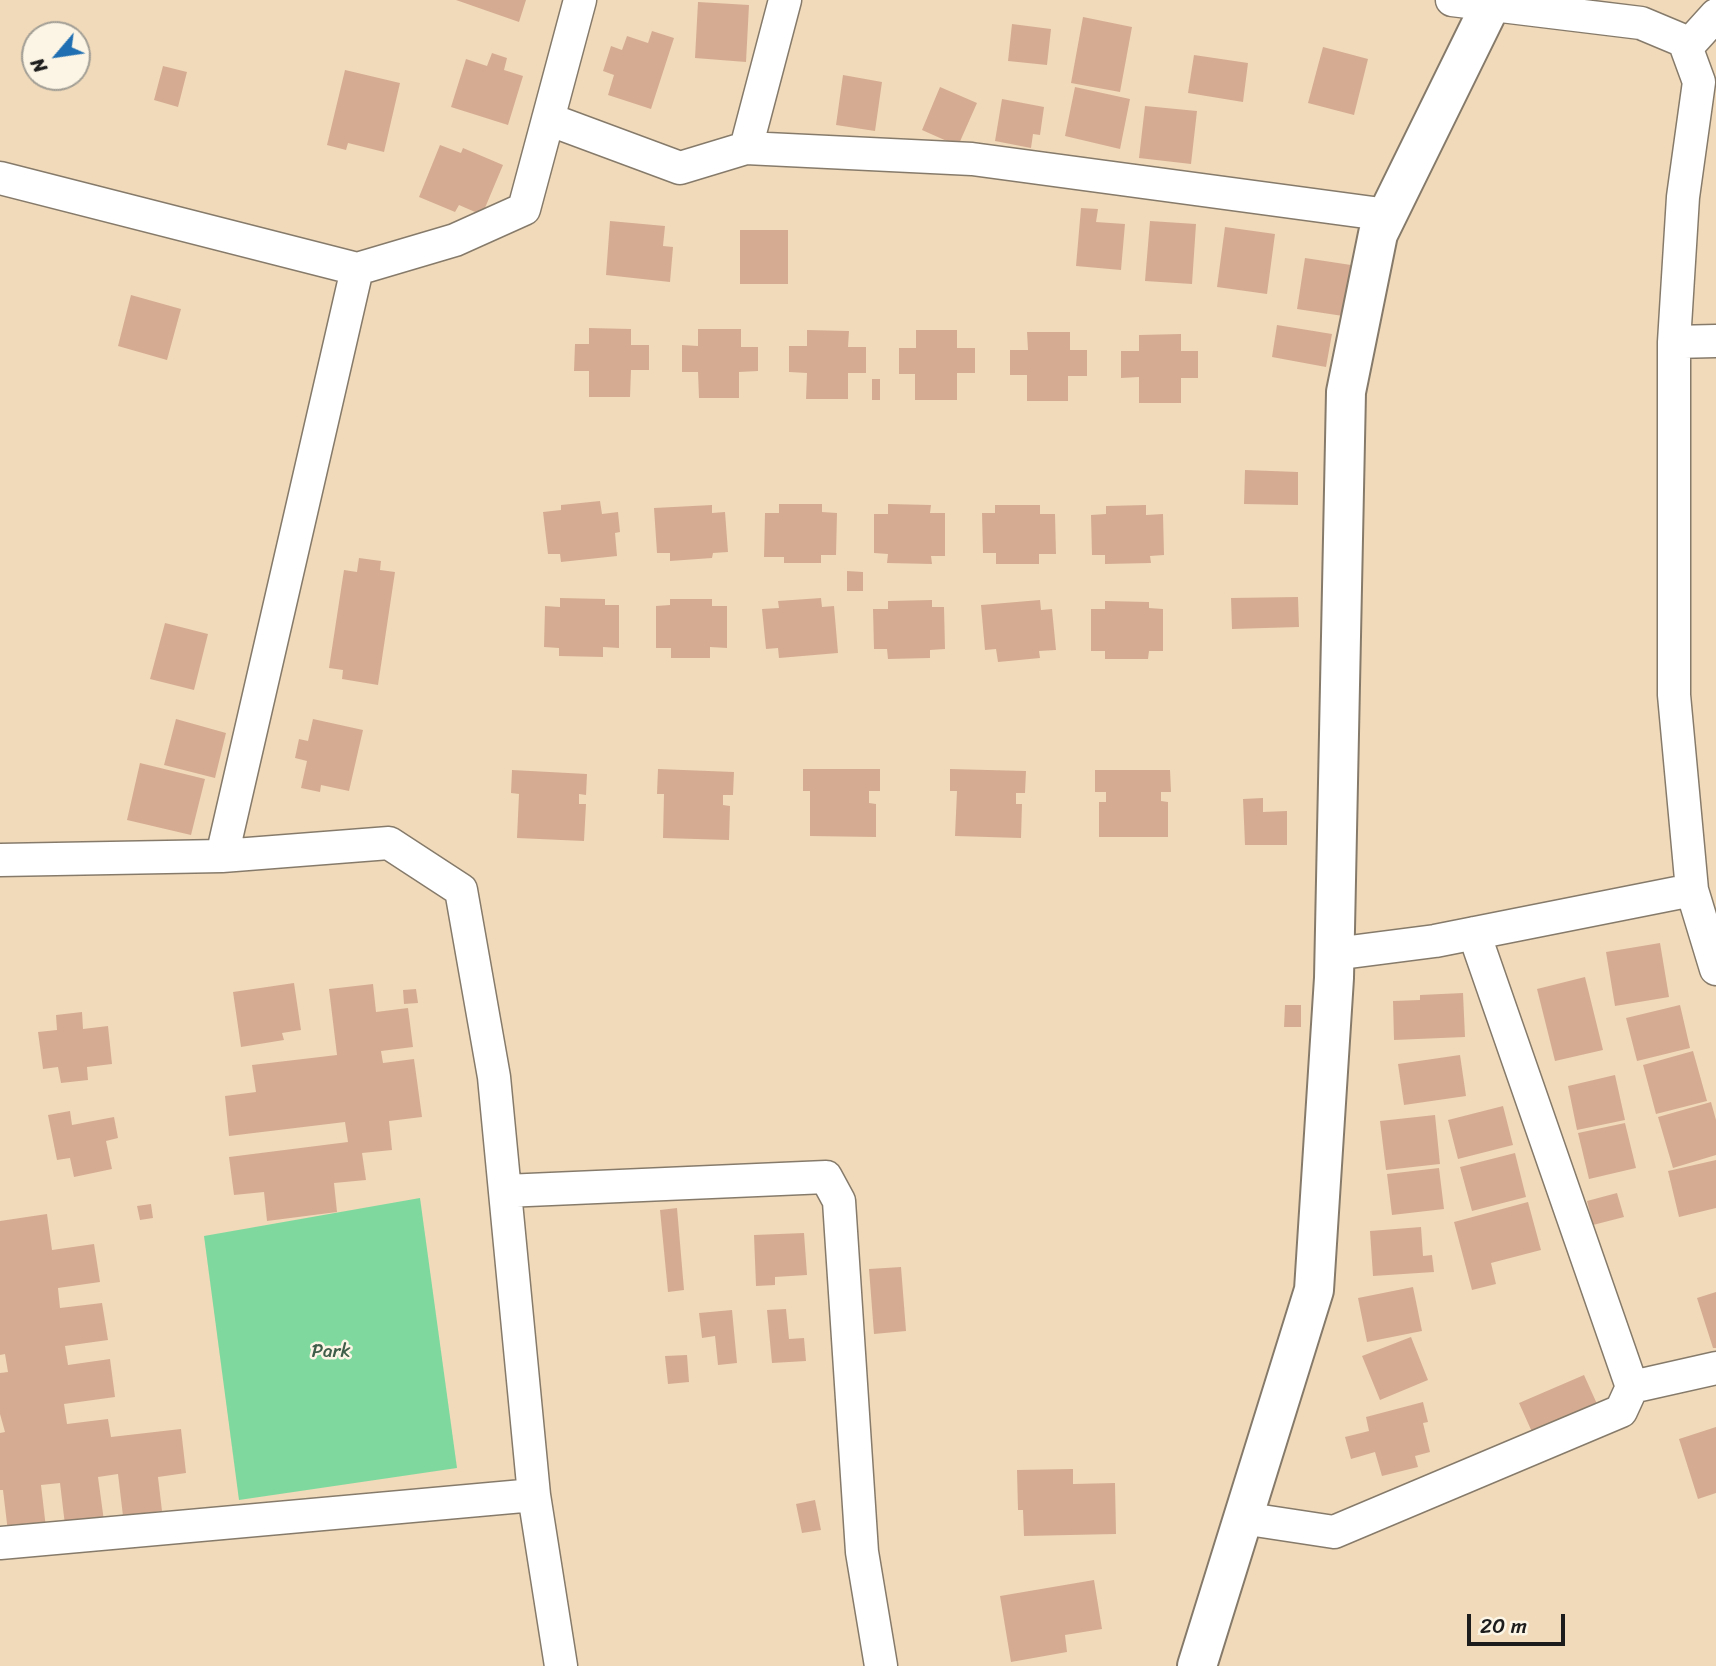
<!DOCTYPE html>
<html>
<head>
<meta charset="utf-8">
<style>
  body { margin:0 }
  #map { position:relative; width:1716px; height:1666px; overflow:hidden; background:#f1daba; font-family:Sriracha,sans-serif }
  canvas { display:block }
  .north { position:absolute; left:21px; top:21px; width:70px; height:70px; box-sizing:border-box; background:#fcf5e5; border:2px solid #a29e95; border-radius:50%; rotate:241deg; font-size:19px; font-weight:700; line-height:28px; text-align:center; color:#1c1c1c }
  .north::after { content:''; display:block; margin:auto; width:24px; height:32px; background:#1f6fb2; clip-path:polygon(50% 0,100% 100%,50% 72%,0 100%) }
  .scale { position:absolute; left:1467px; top:1614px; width:98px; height:32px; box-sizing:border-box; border:4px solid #1c1c1c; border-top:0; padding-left:9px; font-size:21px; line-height:24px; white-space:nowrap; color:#1c1c1c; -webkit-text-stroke:5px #fcf5e5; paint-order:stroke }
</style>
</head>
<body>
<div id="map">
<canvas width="1716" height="1666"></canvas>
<div class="north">N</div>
<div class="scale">20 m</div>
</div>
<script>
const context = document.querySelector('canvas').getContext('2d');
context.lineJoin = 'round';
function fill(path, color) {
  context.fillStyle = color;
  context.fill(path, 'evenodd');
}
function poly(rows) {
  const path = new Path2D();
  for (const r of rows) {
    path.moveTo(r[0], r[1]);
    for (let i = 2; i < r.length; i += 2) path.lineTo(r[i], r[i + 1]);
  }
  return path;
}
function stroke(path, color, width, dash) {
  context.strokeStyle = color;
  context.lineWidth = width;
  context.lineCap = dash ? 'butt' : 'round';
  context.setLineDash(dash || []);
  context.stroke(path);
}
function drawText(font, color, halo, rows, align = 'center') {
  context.font = font + ' Sriracha,sans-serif';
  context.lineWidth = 5;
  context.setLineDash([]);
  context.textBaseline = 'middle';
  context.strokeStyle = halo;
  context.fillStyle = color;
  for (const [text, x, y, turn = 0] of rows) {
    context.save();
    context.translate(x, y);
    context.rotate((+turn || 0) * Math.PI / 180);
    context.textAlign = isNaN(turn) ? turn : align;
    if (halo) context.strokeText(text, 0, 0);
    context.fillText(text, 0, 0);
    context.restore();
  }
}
const green = poly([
  [420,1198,457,1468,239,1500,204,1236]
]);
const building = poly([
  [456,0,526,0,519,22],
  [698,2,749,5,746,62,695,58],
  [1083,17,1132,27,1120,92,1071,83],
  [1012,24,1051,29,1047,65,1008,61],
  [652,31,674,38,651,109,608,95,614,75,603,71,611,46,622,50,627,36,648,43],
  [1323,47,1368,59,1354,115,1308,103],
  [492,53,507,58,504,70,523,76,508,125,451,107,466,59,487,66],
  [1194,55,1248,63,1243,102,1188,93],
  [163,66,187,72,178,107,154,100],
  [345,70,400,83,384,152,348,143,346,150,327,145],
  [843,75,882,82,875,131,836,125],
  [940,87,977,103,958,146,922,130],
  [1075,87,1130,99,1120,149,1065,136],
  [1002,99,1044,107,1040,135,1033,134,1031,148,995,141],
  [1145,106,1197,111,1191,164,1139,158],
  [440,145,461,153,463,148,503,165,482,215,459,205,455,212,419,197],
  [1081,208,1098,209,1096,222,1125,224,1121,270,1076,266],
  [610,221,665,226,663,246,673,247,670,282,606,275],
  [1150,221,1196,224,1192,284,1145,281],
  [1225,227,1275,234,1267,294,1217,287],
  [740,230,788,230,788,284,740,284],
  [1305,258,1351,265,1343,316,1297,309],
  [131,295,181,309,167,360,118,346],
  [1277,325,1332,334,1326,367,1272,357],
  [589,328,631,329,631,345,649,345,649,370,631,370,630,397,589,397,589,371,574,371,575,344,589,344],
  [698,329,741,329,741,347,758,347,758,371,739,372,739,398,699,398,698,372,682,372,682,345,698,346],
  [807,330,849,331,848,347,866,347,866,373,848,373,848,399,806,399,807,373,789,372,789,346,807,346],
  [916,330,957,330,957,348,975,348,975,373,957,373,957,400,915,400,915,374,899,374,899,348,916,348],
  [1027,332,1070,332,1070,350,1087,350,1087,376,1068,376,1068,401,1027,401,1027,375,1010,375,1010,350,1028,350],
  [1181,334,1181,351,1198,351,1198,378,1181,378,1181,403,1139,403,1139,377,1121,378,1121,351,1139,351,1139,335],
  [872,379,880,379,880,400,872,400],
  [1245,470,1298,472,1298,505,1244,504],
  [600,501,602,514,618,512,620,532,615,533,617,556,561,562,560,554,548,554,543,512,561,510,561,505],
  [779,504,822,504,822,512,837,513,836,555,821,555,821,563,784,563,784,557,764,557,765,513,779,513],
  [888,504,931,505,930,513,945,513,945,556,931,556,932,564,887,563,888,554,874,553,874,514,888,514],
  [712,505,712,513,725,512,728,552,713,553,712,558,670,561,670,553,657,553,654,508],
  [995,505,1040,505,1040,514,1055,514,1056,554,1039,554,1039,564,996,564,996,553,983,553,982,513,995,513],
  [1146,505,1146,515,1163,514,1164,555,1150,556,1151,563,1105,564,1105,555,1092,555,1091,515,1106,514,1106,506],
  [359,558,381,561,380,570,395,572,378,685,342,679,343,670,329,668,344,570,357,572],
  [847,571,863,572,863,591,847,591],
  [1298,597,1299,627,1232,629,1231,598],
  [560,598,605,599,605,605,619,605,619,648,603,647,603,657,559,656,559,648,544,647,545,606,560,607],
  [821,598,822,607,834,606,838,653,779,658,778,648,766,649,762,609,779,608,778,601],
  [670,599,712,599,712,606,727,606,727,648,710,647,710,658,671,658,671,648,656,648,656,606,670,605],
  [932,600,932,607,944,607,945,649,930,650,930,658,888,659,887,649,874,649,873,609,888,609,888,601],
  [1040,600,1041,610,1052,609,1056,650,1039,651,1040,658,998,662,996,649,985,650,981,605],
  [1105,601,1149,602,1149,608,1163,609,1163,651,1149,651,1148,659,1105,659,1105,651,1091,651,1091,609,1105,609],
  [165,623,208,634,194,690,150,679],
  [176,719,226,733,215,778,164,765],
  [313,719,363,730,349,791,321,785,320,792,301,788,307,761,295,758,299,739,308,741],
  [140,763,205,779,191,835,127,820],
  [658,769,734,772,733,795,723,795,723,805,730,806,729,840,663,838,664,794,657,794],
  [803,769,880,769,880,791,869,791,869,803,876,804,876,837,810,836,810,791,803,791],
  [950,769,1026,771,1025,793,1016,793,1016,804,1022,804,1021,838,955,836,957,791,950,791],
  [512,770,587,774,586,795,579,794,579,804,586,804,584,841,517,838,519,794,511,793],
  [1095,770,1170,770,1171,792,1161,792,1161,801,1168,802,1168,837,1099,837,1099,802,1106,802,1106,792,1095,792],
  [1263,798,1263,812,1287,811,1287,845,1245,845,1243,799],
  [1660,943,1669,997,1615,1006,1606,952],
  [1585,977,1603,1050,1555,1061,1537,989],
  [294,983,301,1030,282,1033,284,1040,241,1047,233,992],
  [373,984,376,1012,408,1008,413,1047,381,1051,383,1063,414,1059,422,1117,389,1121,392,1150,362,1153,366,1180,334,1183,337,1212,267,1221,264,1192,234,1195,229,1157,348,1142,345,1122,229,1136,225,1096,256,1092,252,1065,337,1055,329,989],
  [416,989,418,1003,404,1004,403,990],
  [1463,993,1465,1037,1394,1040,1393,1001,1420,1000,1420,995],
  [1285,1005,1301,1005,1301,1027,1284,1027],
  [1680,1005,1690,1048,1637,1061,1626,1018],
  [82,1012,83,1029,108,1026,112,1064,87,1067,88,1080,61,1083,58,1067,43,1069,38,1032,57,1030,56,1015],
  [1693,1051,1707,1101,1656,1114,1643,1065],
  [1460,1055,1466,1096,1404,1105,1398,1064],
  [1615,1075,1625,1120,1577,1130,1568,1086],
  [1711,1102,1716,1120,1716,1155,1673,1168,1658,1117],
  [1503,1106,1513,1145,1458,1159,1448,1120],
  [70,1111,72,1125,114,1117,118,1138,106,1141,112,1169,74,1177,70,1158,57,1160,48,1115],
  [1435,1115,1440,1164,1386,1170,1380,1121],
  [1625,1123,1636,1168,1589,1179,1578,1133],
  [1515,1153,1526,1197,1472,1211,1460,1167],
  [1716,1160,1716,1208,1679,1217,1668,1171],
  [1439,1168,1444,1209,1392,1215,1387,1174],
  [1617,1193,1624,1217,1593,1225,1587,1201],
  [1528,1202,1541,1250,1491,1263,1496,1284,1472,1290,1454,1222],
  [151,1204,153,1218,140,1220,137,1206],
  [677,1208,684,1290,668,1292,660,1210],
  [47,1214,52,1250,94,1244,100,1282,58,1288,60,1308,102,1303,108,1340,65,1346,68,1365,110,1359,115,1397,64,1404,67,1424,108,1419,111,1437,181,1429,186,1473,158,1477,162,1511,123,1516,118,1474,98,1477,104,1521,65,1525,60,1483,41,1485,46,1528,8,1532,3,1490,0,1490,0,1433,5,1432,0,1414,0,1373,8,1372,5,1354,0,1355,0,1221],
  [1421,1227,1423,1256,1432,1255,1434,1272,1373,1276,1370,1231],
  [804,1233,807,1275,775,1277,775,1285,756,1286,754,1235],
  [901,1267,906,1331,874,1334,869,1269],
  [1413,1287,1422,1331,1367,1342,1358,1298],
  [1716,1292,1716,1348,1713,1348,1697,1298],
  [786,1309,789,1339,804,1338,806,1361,772,1363,767,1310],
  [732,1310,737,1363,718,1365,715,1336,702,1338,699,1313],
  [1411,1337,1428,1380,1380,1400,1362,1356],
  [687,1355,689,1382,668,1384,665,1356],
  [1584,1375,1602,1415,1537,1443,1519,1403],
  [1423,1402,1428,1422,1423,1423,1430,1452,1415,1456,1418,1467,1382,1476,1375,1452,1351,1459,1345,1437,1369,1431,1366,1417],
  [1716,1427,1716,1493,1698,1499,1679,1439],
  [1073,1469,1073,1484,1115,1483,1116,1534,1024,1536,1023,1510,1018,1510,1017,1470],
  [815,1500,821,1530,802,1533,796,1504],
  [1094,1580,1102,1629,1065,1635,1067,1652,1011,1662,1000,1596]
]);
const street = poly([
  [785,0,746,148,972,159,1388,215],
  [1452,0,1641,23,1684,41,1699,82,1683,197,1674,342,1674,695,1692,890,1716,969],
  [1687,47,1716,15],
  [548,119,680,168,746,148],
  [0,178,357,269],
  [1674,342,1716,341],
  [0,860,222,856],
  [1474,933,1632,1387,1716,1368],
  [1334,954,1435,941,1692,890],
  [505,1191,826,1177,839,1201,862,1552,881,1666],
  [1242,1518,1334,1532,1621,1411,1632,1387],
  [0,1543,534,1495],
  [561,1666,534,1495,494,1077,461,890,389,843,222,856,357,269,455,240,524,209,580,0]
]);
const secondary = poly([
  [1197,1666,1314,1290,1334,978,1346,392,1378,234,1493,0]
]);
const parkNames = [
  ["Park",331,1352]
];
fill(green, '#7fd99f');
fill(building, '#d5ac91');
stroke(street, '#867b6b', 35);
stroke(secondary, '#867b6b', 42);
stroke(street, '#fff', 32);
stroke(secondary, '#fff', 38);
drawText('19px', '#3f5e4a', '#fcf5e5', parkNames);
</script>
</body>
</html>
